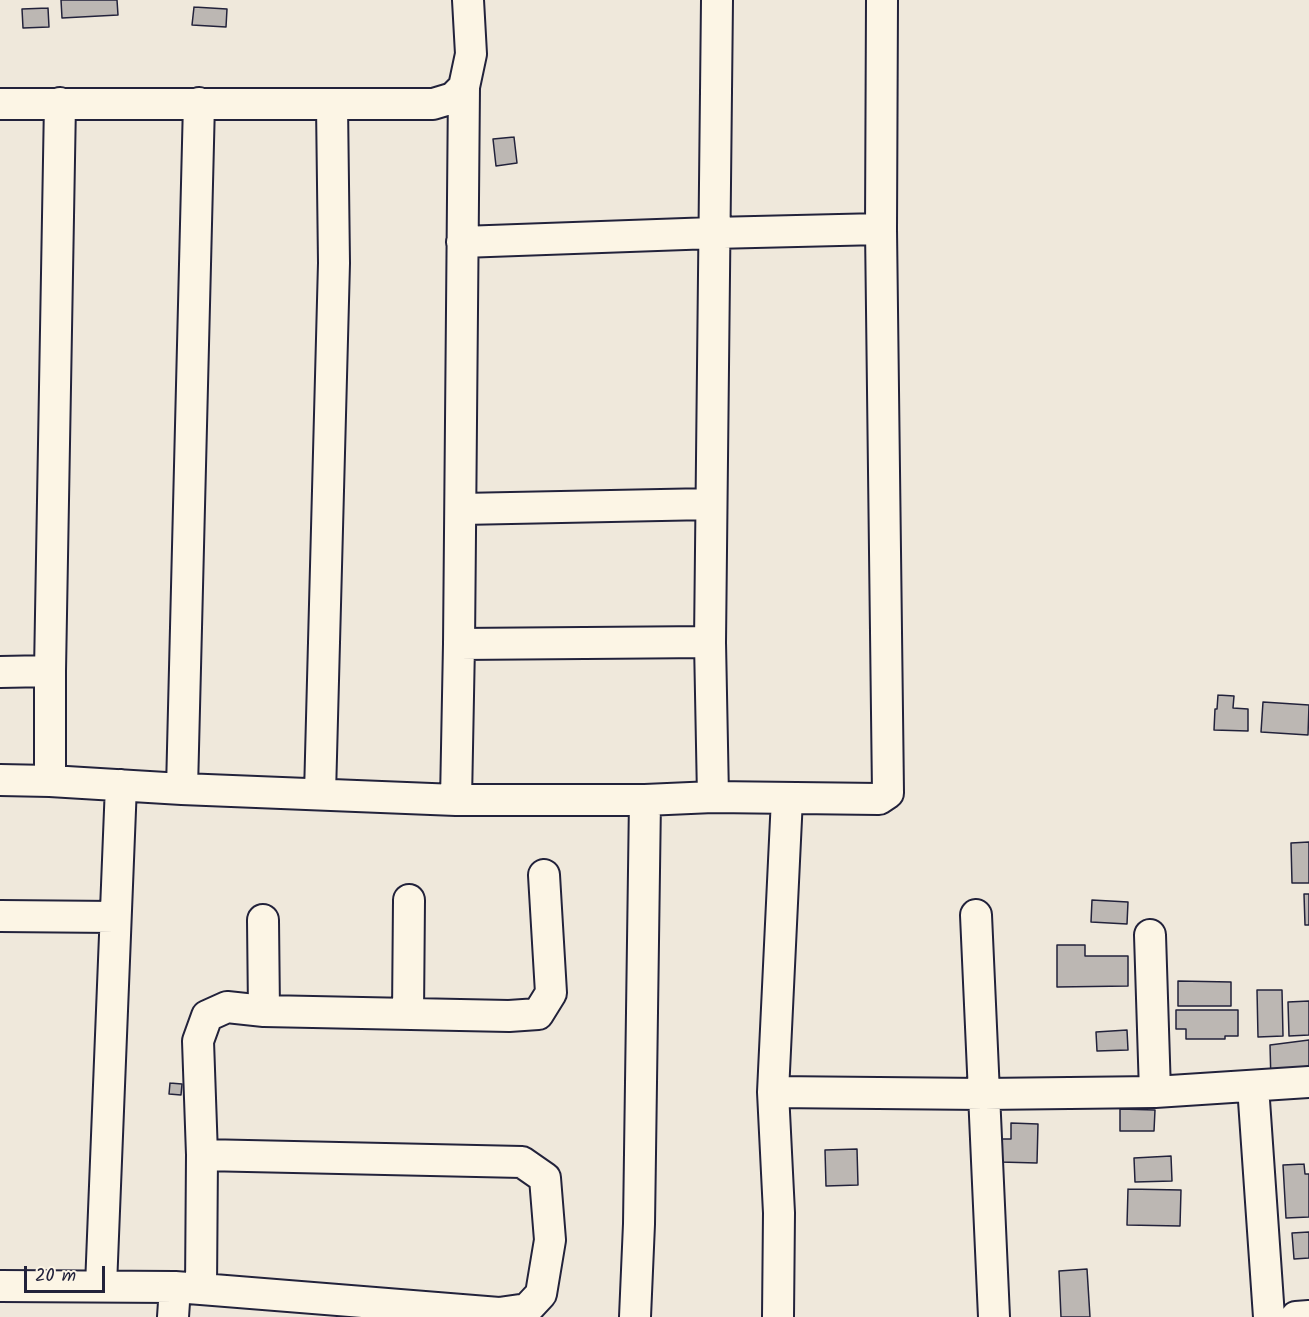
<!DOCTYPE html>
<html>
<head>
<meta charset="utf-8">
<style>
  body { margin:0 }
  #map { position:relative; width:1309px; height:1317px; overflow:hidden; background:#efe8db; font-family:Kalam,sans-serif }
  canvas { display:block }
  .scale { position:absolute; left:24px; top:1266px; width:81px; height:27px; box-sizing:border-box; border:3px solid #22223b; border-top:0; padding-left:8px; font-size:18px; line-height:21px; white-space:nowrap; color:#22223b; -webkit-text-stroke:4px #fcf5e5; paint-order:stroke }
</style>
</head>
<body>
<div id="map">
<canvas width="1309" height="1317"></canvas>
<div class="scale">20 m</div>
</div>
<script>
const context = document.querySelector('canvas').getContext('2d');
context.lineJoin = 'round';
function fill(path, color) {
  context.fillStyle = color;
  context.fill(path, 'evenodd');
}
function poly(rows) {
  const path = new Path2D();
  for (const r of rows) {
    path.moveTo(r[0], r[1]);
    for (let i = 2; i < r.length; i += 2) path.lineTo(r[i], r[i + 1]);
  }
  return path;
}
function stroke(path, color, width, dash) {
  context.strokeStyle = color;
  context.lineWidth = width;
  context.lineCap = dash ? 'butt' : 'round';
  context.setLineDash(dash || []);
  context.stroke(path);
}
const building = poly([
  [61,0,117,0,118,15,62,18,61,0],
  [194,7,227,9,226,27,192,25,194,7],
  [48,8,49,27,23,28,22,9,48,8],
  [514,137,517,163,496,166,493,139,514,137],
  [1218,695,1234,696,1233,708,1248,709,1248,731,1214,730,1215,709,1217,709,1218,695],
  [1263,702,1309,705,1308,735,1261,732,1263,702],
  [1309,842,1309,883,1292,883,1291,843,1309,842],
  [1304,894,1309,894,1309,925,1305,925,1304,894],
  [1092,900,1128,902,1127,924,1091,922,1092,900],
  [1057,945,1085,945,1085,956,1128,956,1128,986,1057,987,1057,945],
  [1178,981,1231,982,1231,1006,1178,1006,1178,981],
  [1257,990,1282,990,1283,1036,1258,1037,1257,990],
  [1309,1001,1309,1035,1289,1036,1288,1002,1309,1001],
  [1176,1010,1238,1010,1238,1036,1225,1036,1225,1039,1186,1039,1186,1029,1176,1029,1176,1010],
  [1127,1030,1128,1050,1097,1051,1096,1032,1127,1030],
  [1309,1040,1309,1068,1271,1082,1270,1045,1309,1040],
  [170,1083,182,1084,181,1095,169,1094,170,1083],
  [1120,1109,1155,1110,1154,1131,1120,1131,1120,1109],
  [1011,1123,1038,1124,1037,1163,1000,1162,1001,1139,1011,1139,1011,1123],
  [857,1149,858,1185,826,1186,825,1150,857,1149],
  [1171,1156,1172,1181,1135,1182,1134,1158,1171,1156],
  [1304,1164,1305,1174,1309,1174,1309,1217,1286,1218,1283,1165,1304,1164],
  [1128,1189,1181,1190,1180,1226,1127,1225,1128,1189],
  [1309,1232,1309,1258,1294,1259,1292,1233,1309,1232],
  [1087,1269,1090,1317,1061,1317,1059,1271,1087,1269]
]);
const minor = poly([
  [0,104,433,104,453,98,464,87],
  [462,242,713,233,881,229],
  [461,509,711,504],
  [459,644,710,642],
  [0,672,50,671],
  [0,780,50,781,182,789,456,800,645,800,713,797,879,799,888,793,881,229,882,0],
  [50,781,50,671,60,103],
  [182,789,199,103],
  [320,794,334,263,332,105],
  [713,797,710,642,717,0],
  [456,800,459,644,464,87,471,54,468,0],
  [976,915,994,1317],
  [0,916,115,917],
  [263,920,264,1011],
  [1150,935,1155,1092],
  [408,1014,409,900],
  [1253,1086,1269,1317],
  [773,1092,984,1094,1155,1092,1309,1082],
  [202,1155,198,1041,207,1016,227,1007,264,1011,509,1016,538,1014,551,993,544,875],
  [0,1286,175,1287,173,1317],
  [101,1286,121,785],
  [175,1287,201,1289,499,1313,527,1309,541,1294,550,1240,545,1178,522,1162,202,1155,201,1289],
  [635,1317,639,1224,645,800],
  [778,1317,779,1213,773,1092,787,798],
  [1296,1317,1309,1316]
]);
fill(building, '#bcb7b3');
stroke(building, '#22223b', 1.5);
stroke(minor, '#22223b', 34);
stroke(minor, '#fcf5e5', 30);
</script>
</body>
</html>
